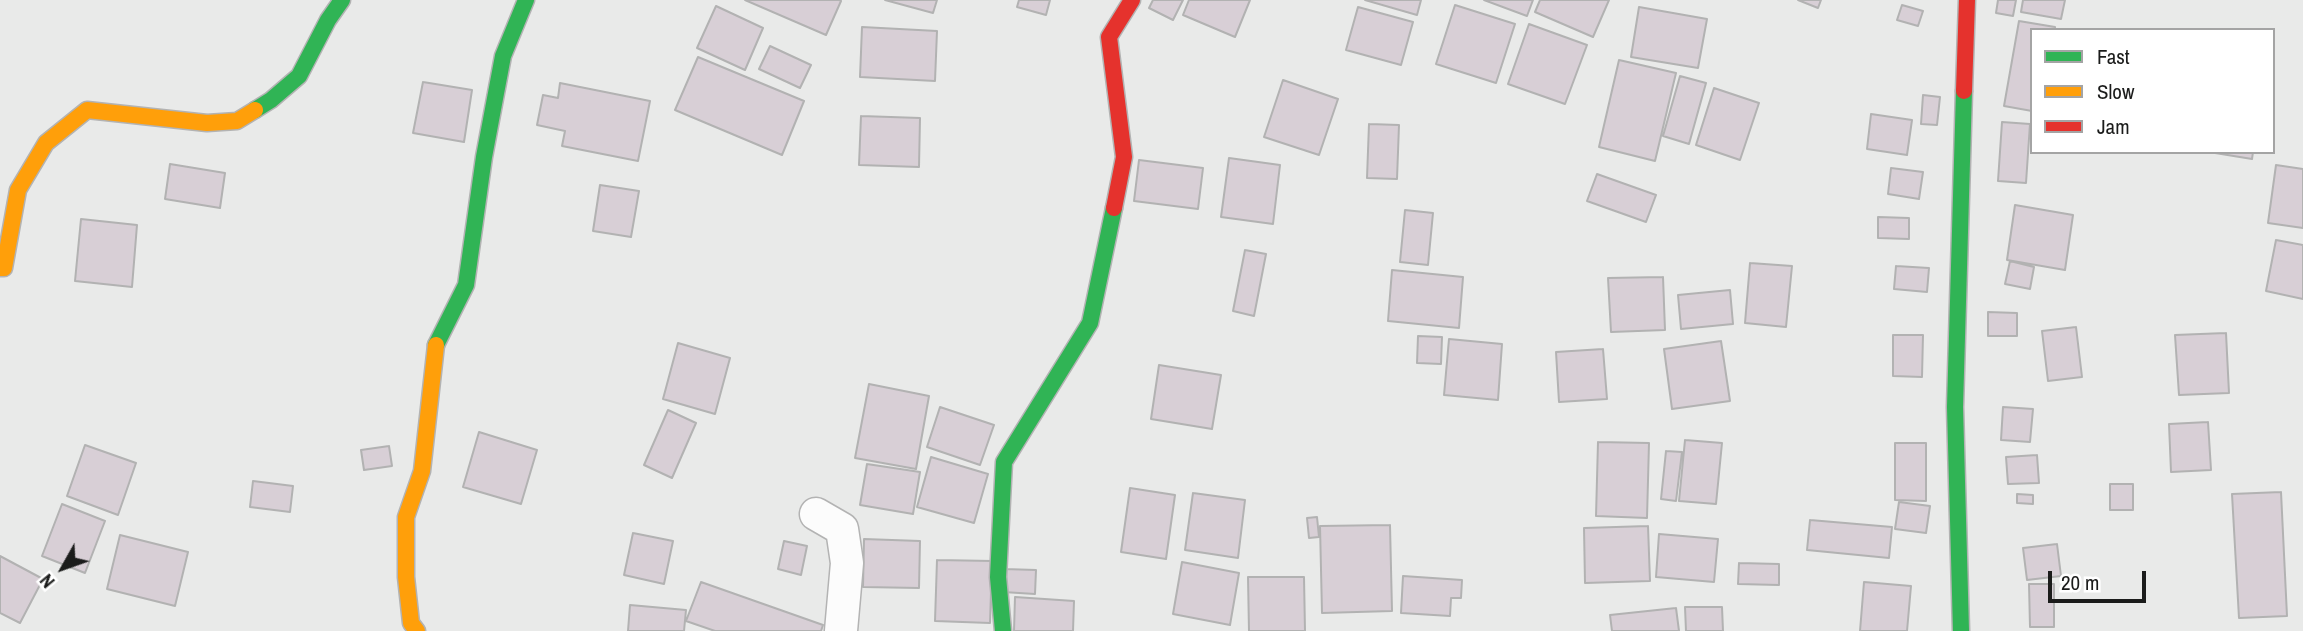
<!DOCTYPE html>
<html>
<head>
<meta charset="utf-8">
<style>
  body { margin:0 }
  #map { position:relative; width:2303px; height:631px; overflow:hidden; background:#e9eae9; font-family:"Archivo Narrow",sans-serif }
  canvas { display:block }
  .legend { position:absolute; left:2030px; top:28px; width:245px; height:126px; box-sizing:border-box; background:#fff; border:2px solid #a4a4a4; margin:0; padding:9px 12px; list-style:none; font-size:21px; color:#1b1c1b }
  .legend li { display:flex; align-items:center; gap:14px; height:35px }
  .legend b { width:35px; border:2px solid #a4a4a4 }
  .north { position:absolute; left:28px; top:533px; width:70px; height:70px; -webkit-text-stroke:5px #fff; paint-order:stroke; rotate:230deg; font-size:19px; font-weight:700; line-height:28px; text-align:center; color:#1b1c1b }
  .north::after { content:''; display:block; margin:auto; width:24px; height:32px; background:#1b1c1b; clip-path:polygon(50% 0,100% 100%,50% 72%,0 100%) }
  .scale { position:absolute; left:2048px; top:571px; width:98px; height:32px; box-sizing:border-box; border:4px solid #1b1c1b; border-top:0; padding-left:9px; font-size:21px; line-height:24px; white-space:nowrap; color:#1b1c1b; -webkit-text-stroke:5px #fff; paint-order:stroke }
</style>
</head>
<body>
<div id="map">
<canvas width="2303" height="631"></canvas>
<ul class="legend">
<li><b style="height:9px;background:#30b455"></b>Fast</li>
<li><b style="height:9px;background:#ff9f0a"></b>Slow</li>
<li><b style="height:9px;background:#e5322d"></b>Jam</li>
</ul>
<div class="north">N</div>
<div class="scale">20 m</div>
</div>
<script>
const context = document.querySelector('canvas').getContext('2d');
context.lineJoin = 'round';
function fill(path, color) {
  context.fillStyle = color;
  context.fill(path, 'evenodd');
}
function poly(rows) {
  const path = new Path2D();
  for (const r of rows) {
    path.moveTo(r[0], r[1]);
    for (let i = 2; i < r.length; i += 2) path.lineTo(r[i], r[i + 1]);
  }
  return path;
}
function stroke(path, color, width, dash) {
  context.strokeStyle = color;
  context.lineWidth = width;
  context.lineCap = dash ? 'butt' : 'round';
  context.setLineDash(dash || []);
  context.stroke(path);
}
const building = poly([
  [745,0,839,0,841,1,826,35,745,0],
  [885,0,937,0,933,13,885,0],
  [1019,0,1050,0,1046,15,1017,7,1019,0],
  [1153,0,1183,0,1173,20,1149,8,1153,0],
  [1189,0,1250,0,1235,37,1183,15,1189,0],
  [1365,0,1421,0,1417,15,1365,0],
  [1484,0,1533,0,1527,16,1484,0],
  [1540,0,1609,0,1593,37,1535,12,1540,0],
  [1798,0,1821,0,1818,8,1798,0],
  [1998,0,2016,0,2013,16,1996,13,1998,0],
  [2023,0,2065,0,2061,19,2021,12,2023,0],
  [1455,5,1515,24,1496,83,1436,64,1455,5],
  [1902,5,1923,11,1918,26,1897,20,1902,5],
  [716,6,763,28,745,70,697,48,716,6],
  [1358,7,1413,22,1401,65,1346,50,1358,7],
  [1639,7,1707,19,1698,68,1631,57,1639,7],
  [2019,21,2055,27,2055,30,2032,30,2032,111,2004,106,2019,21],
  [1529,24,1587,45,1565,104,1508,84,1529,24],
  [862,27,937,31,935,81,860,77,862,27],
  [770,46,811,65,800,88,759,69,770,46],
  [698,57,804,101,782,155,675,110,698,57],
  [1619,60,1676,73,1655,161,1599,147,1619,60],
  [1680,76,1706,83,1689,144,1663,136,1680,76],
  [1283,80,1338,99,1319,155,1264,137,1283,80],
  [423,82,472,90,464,142,413,133,423,82],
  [560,83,650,101,638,161,562,146,565,131,537,125,543,95,558,98,560,83],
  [1714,88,1759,103,1740,160,1696,145,1714,88],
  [1923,95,1940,97,1937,125,1921,124,1923,95],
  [1871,114,1912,120,1907,155,1867,149,1871,114],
  [861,116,920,118,919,167,859,165,861,116],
  [2002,122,2030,124,2026,183,1998,181,2002,122],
  [1369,124,1399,125,1397,179,1367,178,1369,124],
  [2209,152,2253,152,2252,159,2209,152],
  [1229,158,1280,165,1273,224,1221,217,1229,158],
  [1139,160,1203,168,1198,209,1134,201,1139,160],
  [170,164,225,173,220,208,165,199,170,164],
  [2276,165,2303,169,2303,228,2268,223,2276,165],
  [1891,168,1923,172,1919,199,1888,194,1891,168],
  [1597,174,1656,195,1646,222,1587,201,1597,174],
  [600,185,639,191,631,237,593,231,600,185],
  [2015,205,2073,215,2065,270,2007,260,2015,205],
  [1405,210,1433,213,1428,265,1400,262,1405,210],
  [1878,217,1909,218,1909,239,1878,238,1878,217],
  [81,219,137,225,132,287,75,281,81,219],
  [2276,240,2303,245,2303,299,2266,291,2276,240],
  [1245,250,1266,254,1254,316,1233,311,1245,250],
  [2010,261,2034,267,2030,289,2005,284,2010,261],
  [1750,263,1792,266,1786,327,1745,323,1750,263],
  [1896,266,1929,268,1927,292,1894,289,1896,266],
  [1392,270,1463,277,1459,328,1388,321,1392,270],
  [1663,277,1665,330,1611,332,1608,278,1663,277],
  [1730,290,1733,324,1681,329,1678,295,1730,290],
  [1988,312,2017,313,2017,336,1988,336,1988,312],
  [2076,327,2082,377,2048,381,2042,331,2076,327],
  [2226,333,2229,393,2179,395,2175,335,2226,333],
  [1893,335,1923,335,1922,377,1893,376,1893,335],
  [1418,336,1442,337,1441,364,1417,363,1418,336],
  [1449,339,1502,344,1498,400,1444,395,1449,339],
  [1721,341,1730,401,1672,409,1664,349,1721,341],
  [678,343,730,358,715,414,663,399,678,343],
  [1603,349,1607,399,1559,402,1556,352,1603,349],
  [1159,365,1221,375,1212,429,1151,419,1159,365],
  [869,384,929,396,916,469,855,458,869,384],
  [940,407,994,425,980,465,927,447,940,407],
  [2003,407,2033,409,2030,442,2001,440,2003,407],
  [668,410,696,423,672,478,644,465,668,410],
  [2208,422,2211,470,2171,472,2169,424,2208,422],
  [479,432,537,450,521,504,463,487,479,432],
  [1685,440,1722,443,1716,504,1679,501,1685,440],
  [1598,442,1649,443,1647,518,1596,516,1598,442],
  [1895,443,1926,443,1926,501,1895,500,1895,443],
  [85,445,136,463,118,515,67,496,85,445],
  [389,446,392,466,364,470,361,450,389,446],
  [1666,451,1682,452,1676,501,1661,499,1666,451],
  [2037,455,2039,483,2008,484,2006,457,2037,455],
  [931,457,988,474,974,523,917,507,931,457],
  [867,464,920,472,913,514,860,505,867,464],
  [253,481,293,486,290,512,250,507,253,481],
  [2110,484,2133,484,2133,510,2110,510,2110,484],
  [1130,488,1175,495,1166,559,1121,552,1130,488],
  [2281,492,2287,616,2239,618,2232,494,2281,492],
  [1193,493,1245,500,1238,558,1185,550,1193,493],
  [2017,494,2033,495,2033,504,2017,503,2017,494],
  [1899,502,1930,506,1926,533,1895,529,1899,502],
  [62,504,105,521,85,573,42,556,62,504],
  [1317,517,1319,537,1309,538,1307,518,1317,517],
  [1810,520,1892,527,1889,558,1807,550,1810,520],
  [1390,525,1392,611,1322,613,1320,526,1390,525],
  [1648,526,1650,581,1585,583,1584,528,1648,526],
  [633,533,673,541,664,584,624,575,633,533],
  [1659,534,1718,539,1714,582,1656,577,1659,534],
  [120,535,188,552,175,606,107,589,120,535],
  [864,539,920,541,919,588,863,587,864,539],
  [784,541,807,546,801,575,778,569,784,541],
  [2057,544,2061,576,2027,580,2023,548,2057,544],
  [0,556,43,579,20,623,0,613,0,556],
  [937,560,992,561,990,623,935,621,937,560],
  [1182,562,1239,573,1230,625,1173,614,1182,562],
  [1739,563,1779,564,1779,585,1738,584,1739,563],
  [1004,569,1036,570,1035,594,1003,592,1004,569],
  [1403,576,1462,580,1461,598,1451,598,1450,616,1401,613,1403,576],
  [1248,577,1304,577,1305,631,1249,631,1248,577],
  [701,582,823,625,821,631,715,631,686,621,701,582],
  [1864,582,1911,586,1907,631,1860,631,1864,582],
  [2029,584,2054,584,2054,627,2030,627,2029,584],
  [1015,597,1074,601,1073,631,1014,631,1015,597],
  [630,605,686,610,684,631,628,631,630,605],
  [1685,607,1722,607,1723,631,1686,631,1685,607],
  [1676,608,1679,631,1612,631,1610,615,1676,608]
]);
const street = poly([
  [816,514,842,529,847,563,841,631]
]);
const fast = poly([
  [255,110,271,100,299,76,328,20,342,0],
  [436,345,466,285,484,157,503,56,526,0],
  [1003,631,998,577,1004,462,1090,323,1114,208],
  [1961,631,1955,407,1964,91]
]);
const slow = poly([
  [0,268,4,268,18,190,46,143,87,110,207,123,237,121,255,110],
  [417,631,411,623,406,577,406,517,422,471,436,345]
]);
const jam = poly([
  [1964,91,1967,0],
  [1114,208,1124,157,1109,37,1132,0]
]);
fill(building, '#d8cfd6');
stroke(building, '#b2b2b2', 2);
stroke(street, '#b3b3b3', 35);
stroke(fast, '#b3b3b3', 19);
stroke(slow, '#b3b3b3', 19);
stroke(jam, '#b3b3b3', 19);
stroke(street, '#fcfcfc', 32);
stroke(fast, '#30b455', 16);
stroke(slow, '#ff9f0a', 16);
stroke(jam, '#e5322d', 16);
</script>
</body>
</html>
